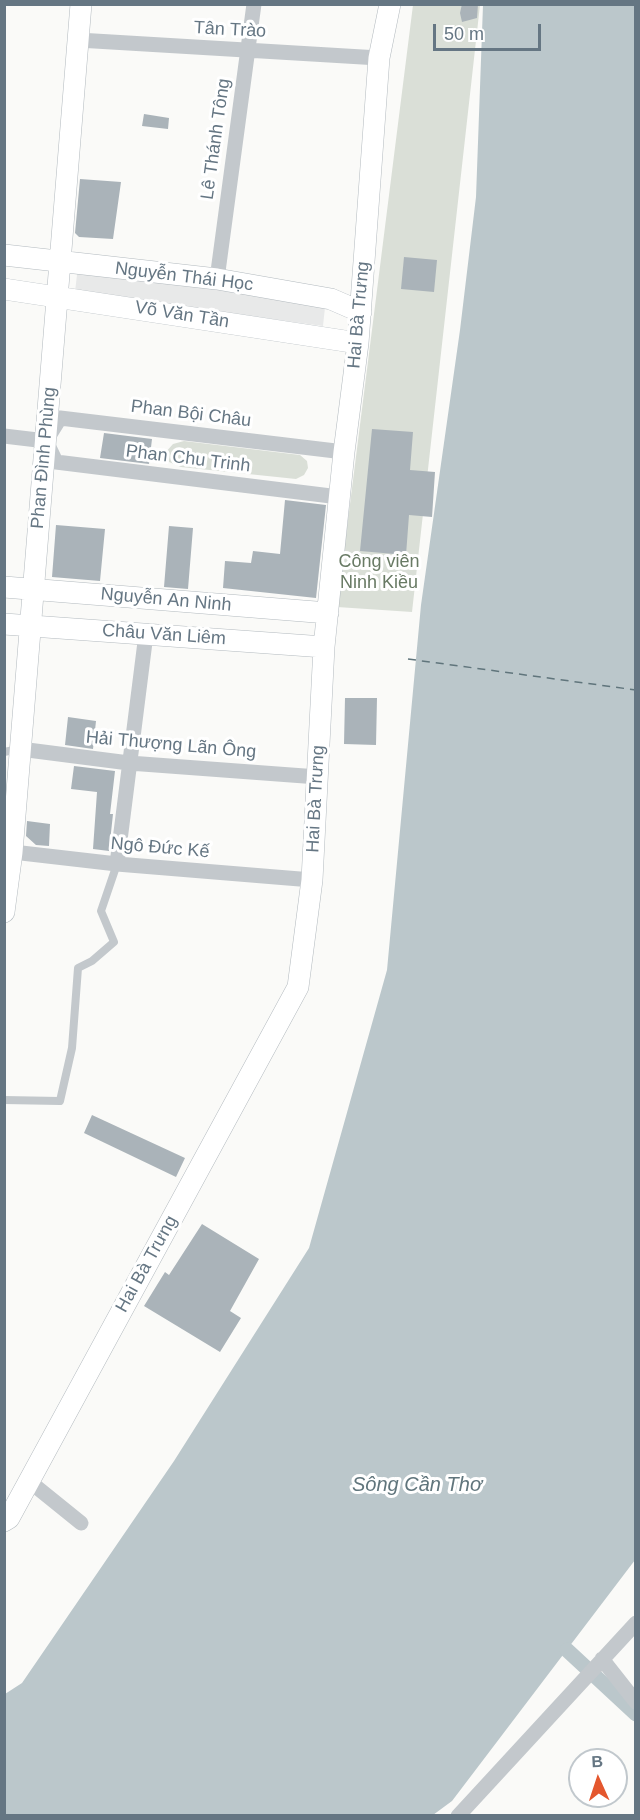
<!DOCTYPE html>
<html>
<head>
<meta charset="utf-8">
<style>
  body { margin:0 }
  #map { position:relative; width:640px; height:1820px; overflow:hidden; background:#fafaf8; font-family:Helvetica,sans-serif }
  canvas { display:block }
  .frame { position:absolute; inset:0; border:6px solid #657683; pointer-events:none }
  .north { position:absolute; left:568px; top:1748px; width:60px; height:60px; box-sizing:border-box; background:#fff; border:2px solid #c1c8cd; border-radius:50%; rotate:357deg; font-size:16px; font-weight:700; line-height:24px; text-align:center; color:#657683 }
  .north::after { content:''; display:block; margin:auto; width:21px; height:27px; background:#e4572e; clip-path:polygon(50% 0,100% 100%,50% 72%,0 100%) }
  .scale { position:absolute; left:433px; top:24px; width:108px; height:27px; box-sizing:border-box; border:3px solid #657683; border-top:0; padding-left:8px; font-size:18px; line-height:21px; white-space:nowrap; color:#657683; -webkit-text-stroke:4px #fff; paint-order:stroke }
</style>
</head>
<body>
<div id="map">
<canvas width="640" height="1820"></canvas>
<div class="frame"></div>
<div class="north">B</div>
<div class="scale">50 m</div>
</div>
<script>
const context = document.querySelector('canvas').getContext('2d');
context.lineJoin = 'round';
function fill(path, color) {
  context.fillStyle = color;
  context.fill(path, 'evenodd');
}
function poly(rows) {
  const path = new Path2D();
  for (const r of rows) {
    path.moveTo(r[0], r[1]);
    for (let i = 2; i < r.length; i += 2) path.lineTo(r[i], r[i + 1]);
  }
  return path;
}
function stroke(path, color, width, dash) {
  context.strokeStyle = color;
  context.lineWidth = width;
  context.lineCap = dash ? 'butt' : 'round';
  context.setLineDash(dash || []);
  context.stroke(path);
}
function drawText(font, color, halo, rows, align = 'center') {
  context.font = font + ' Helvetica,sans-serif';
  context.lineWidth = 6;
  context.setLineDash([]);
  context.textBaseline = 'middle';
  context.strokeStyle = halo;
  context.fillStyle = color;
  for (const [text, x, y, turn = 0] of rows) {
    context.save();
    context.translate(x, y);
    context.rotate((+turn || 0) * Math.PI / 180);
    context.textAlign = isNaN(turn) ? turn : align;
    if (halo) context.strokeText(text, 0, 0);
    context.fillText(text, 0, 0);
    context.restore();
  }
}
const built = poly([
  [78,266,326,298,323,326,75,292]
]);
const green = poly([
  [413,5,480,5,412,612,337,607],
  [184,441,300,455,307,461,308,468,304,475,296,479,181,467,169,462,165,453,173,444]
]);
const water = poly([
  [483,5,635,5,635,1560,452,1801,433,1815,5,1815,5,1694,22,1683,174,1461,309,1248,387,970,421,605,460,330,476,197]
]);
const canal = poly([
  [567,1650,636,1714]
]);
const ferry = poly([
  [408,659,636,690]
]);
const building = poly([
  [462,4,478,4,477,18,462,22,460,13],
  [144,114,169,118,168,129,142,126],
  [80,179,121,182,113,239,79,237,75,233],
  [404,257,437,260,434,292,401,289],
  [372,429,413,432,410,470,435,472,432,517,409,515,406,555,360,551],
  [104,433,152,439,149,464,100,458],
  [285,500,326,505,316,598,223,588,225,561,251,563,253,551,280,554],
  [56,525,105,529,100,581,52,577],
  [169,526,193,528,188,589,164,587],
  [345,698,377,698,376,745,344,744],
  [68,717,96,721,93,749,65,745],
  [74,766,115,771,110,814,113,814,109,851,93,849,97,792,71,789],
  [27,821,50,824,49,846,36,845,26,836],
  [92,1115,185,1158,176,1177,84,1133],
  [202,1224,259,1259,230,1311,241,1318,220,1352,144,1306,165,1272,169,1275]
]);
const lane = poly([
  [4,752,19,749],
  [4,1100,60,1101,72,1048,78,968,92,961,114,942,101,911,117,864]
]);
const street = poly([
  [78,40,379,58],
  [217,279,254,4],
  [4,436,46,441],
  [47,439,60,418,344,452],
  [46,441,56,462,339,497],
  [20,749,129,763,318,777],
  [4,851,117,864,312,880],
  [117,864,146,634],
  [29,1481,81,1523],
  [602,1659,636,1702],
  [458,1816,636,1623]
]);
const secondary = poly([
  [4,255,217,279,331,299,361,312],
  [4,289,358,343],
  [4,587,328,613],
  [4,624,324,647],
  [4,912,12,852,81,4],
  [4,1521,9,1518,298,987,312,880,324,647,344,452,358,343,379,58,390,4]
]);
const streetNames = [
  ["Tân Trào",230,30,3],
  ["Lê Thánh Tông",216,139,-82],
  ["Nguyễn Thái Học",184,277,7],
  ["Võ Văn Tần",182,315,9],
  ["Hai Bà Trưng",359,315,-85],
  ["Phan Bội Châu",191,414,7],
  ["Phan Đình Phùng",44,458,-85],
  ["Phan Chu Trinh",188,459,7],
  ["Nguyễn An Ninh",166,600,5],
  ["Châu Văn Liêm",164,635,4],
  ["Hải Thượng Lãn Ông",171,745,5],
  ["Hai Bà Trưng",316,799,-87],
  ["Ngô Đức Kế",160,848,5],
  ["Hai Bà Trưng",147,1264,-61]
];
const parkNames = [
  ["Công viên",379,562],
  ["Ninh Kiều",379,583]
];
const waterNames = [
  ["Sông Cần Thơ",417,1485]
];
fill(built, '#e8e9e9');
fill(green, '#dadfd7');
fill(water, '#bbc7cb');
stroke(canal, '#bbc7cb', 15);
stroke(ferry, '#60757c', 1.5, [8, 6]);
fill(building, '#aab3b9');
stroke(secondary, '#b3babf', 22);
stroke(lane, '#c3c8cc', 8);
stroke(street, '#c3c8cc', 15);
stroke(secondary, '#fff', 21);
drawText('18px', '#657683', '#fff', streetNames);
drawText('18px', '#687a64', '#fff', parkNames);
drawText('italic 20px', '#60757c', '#fff', waterNames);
</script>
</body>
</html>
